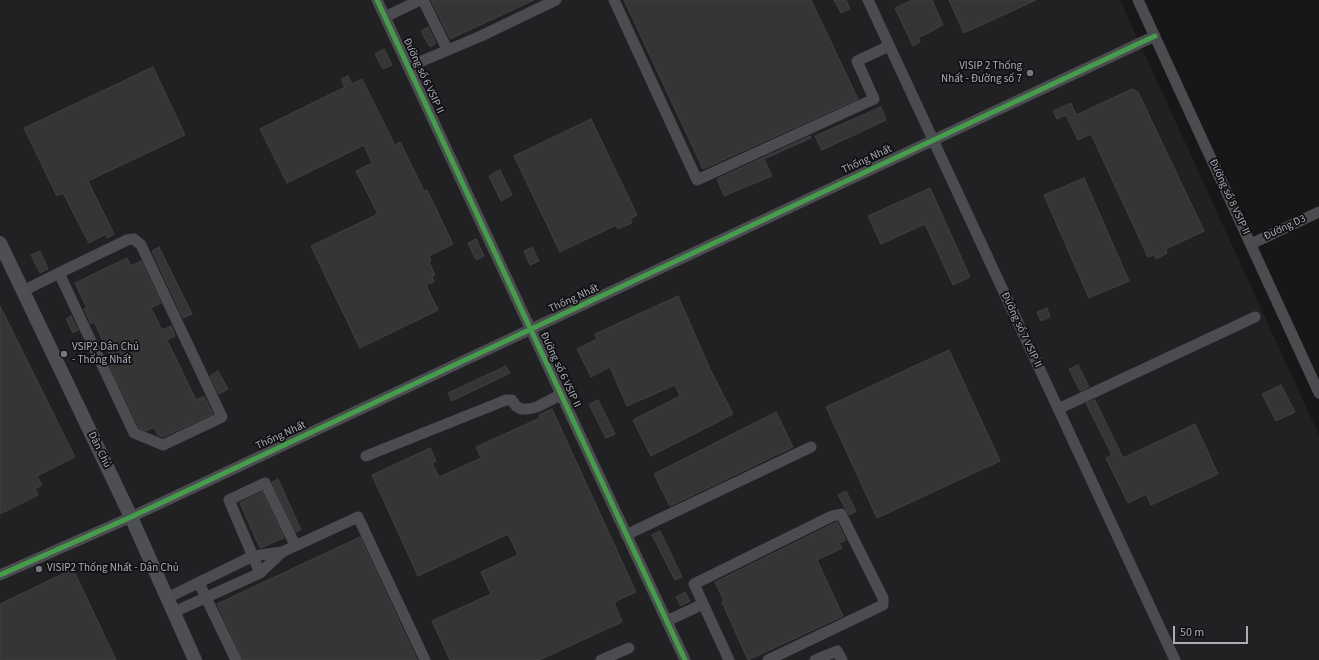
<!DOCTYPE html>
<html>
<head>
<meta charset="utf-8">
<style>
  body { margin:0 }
  #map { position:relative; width:1319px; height:660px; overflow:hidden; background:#171717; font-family:"Source Sans 3",sans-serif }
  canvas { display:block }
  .scale { position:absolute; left:1173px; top:626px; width:75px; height:18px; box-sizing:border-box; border:2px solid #a8adb8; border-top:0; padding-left:5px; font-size:12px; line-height:14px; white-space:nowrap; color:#a8adb8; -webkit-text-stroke:3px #111113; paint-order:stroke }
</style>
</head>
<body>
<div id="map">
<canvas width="1319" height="660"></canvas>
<div class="scale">50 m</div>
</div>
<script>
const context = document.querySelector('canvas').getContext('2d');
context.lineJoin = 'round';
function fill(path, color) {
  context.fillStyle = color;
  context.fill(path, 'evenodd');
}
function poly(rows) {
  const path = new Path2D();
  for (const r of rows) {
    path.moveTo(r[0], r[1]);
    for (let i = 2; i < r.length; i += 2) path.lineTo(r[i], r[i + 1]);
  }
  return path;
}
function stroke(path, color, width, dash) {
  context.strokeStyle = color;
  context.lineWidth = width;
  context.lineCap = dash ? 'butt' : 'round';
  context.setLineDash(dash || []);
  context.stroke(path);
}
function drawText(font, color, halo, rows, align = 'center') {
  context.font = font + ' "Source Sans 3",sans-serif';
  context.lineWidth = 3.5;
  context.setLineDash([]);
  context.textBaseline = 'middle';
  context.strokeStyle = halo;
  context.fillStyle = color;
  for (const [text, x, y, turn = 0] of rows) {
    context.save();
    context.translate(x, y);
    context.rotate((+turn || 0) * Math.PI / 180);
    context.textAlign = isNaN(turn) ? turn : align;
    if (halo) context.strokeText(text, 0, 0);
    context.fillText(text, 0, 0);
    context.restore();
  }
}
const built = poly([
  [0,0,1120,0,1319,435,1319,660,0,660]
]);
const building = poly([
  [431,0,534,0,450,39,431,0],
  [624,0,811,0,858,99,703,169,624,0],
  [834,0,846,0,850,9,841,13,834,0],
  [912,0,932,0,943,25,918,38,920,42,913,46,895,8,912,0],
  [949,0,1036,0,964,33,949,0],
  [428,27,436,43,430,47,421,31,428,27],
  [384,49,392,65,383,69,375,54,384,49],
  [153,67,185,135,88,181,114,234,107,238,106,234,89,243,63,193,57,196,24,128,153,67],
  [348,76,352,84,362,79,395,145,400,142,424,191,427,190,453,244,429,256,431,261,429,262,435,275,432,276,434,282,426,285,438,310,360,348,311,246,378,214,356,171,372,163,364,145,287,183,260,129,345,87,341,79,348,76],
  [1132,89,1138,92,1204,231,1166,249,1167,253,1156,259,1154,255,1148,257,1091,134,1078,140,1066,115,1057,119,1053,111,1071,103,1076,115,1132,89],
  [881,107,886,120,822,150,815,136,881,107],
  [591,119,637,215,630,219,632,223,618,229,616,225,560,252,514,156,591,119],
  [810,136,811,138,764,159,772,176,724,196,717,179,810,136],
  [500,170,512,195,501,201,489,176,500,170],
  [1084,178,1129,281,1089,298,1044,195,1084,178],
  [930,188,970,277,953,285,925,224,881,244,868,216,930,188],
  [476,239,484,256,476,260,468,243,476,239],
  [159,247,192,314,183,318,152,251,159,247],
  [532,247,539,261,530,265,524,251,532,247],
  [40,251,48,269,40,273,31,255,40,251],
  [127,258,131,266,141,261,161,303,151,308,162,330,171,326,175,336,167,340,196,400,204,396,213,414,163,437,158,435,154,427,146,431,139,428,110,366,114,364,94,322,91,324,84,309,87,308,75,283,127,258],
  [678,296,710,369,733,414,651,456,633,420,680,396,675,385,627,406,610,367,591,377,577,349,597,339,595,334,678,296],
  [0,306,75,457,37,476,42,485,35,489,38,495,0,514,0,306],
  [1047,308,1050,317,1041,321,1037,312,1047,308],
  [71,316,78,330,73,333,66,319,71,316],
  [949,350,1000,461,877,518,826,407,949,350],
  [1078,365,1089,387,1080,391,1069,369,1078,365],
  [506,366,510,373,452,401,448,393,506,366],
  [218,371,228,389,219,394,210,376,218,371],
  [1281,385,1295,412,1276,421,1262,394,1281,385],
  [598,400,615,434,606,438,589,404,598,400],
  [1095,400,1123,458,1195,424,1218,474,1151,505,1146,494,1128,503,1106,458,1112,455,1086,403,1095,400],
  [552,409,636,592,614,602,622,622,539,660,450,660,432,621,491,594,481,572,518,555,508,534,418,576,372,475,430,448,436,461,432,463,439,477,481,458,476,447,540,418,539,415,552,409],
  [776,412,793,447,670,506,654,474,776,412],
  [278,479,301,530,296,532,272,482,278,479],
  [846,491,856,511,849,515,838,495,846,491],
  [262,492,284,538,260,548,240,503,262,492],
  [837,522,846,540,839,543,842,548,817,560,843,616,748,660,722,602,724,601,715,582,837,522],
  [660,531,682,577,675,580,652,535,660,531],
  [360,537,417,660,243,660,217,604,360,537],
  [73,569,116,660,0,660,0,604,73,569],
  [685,592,690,601,681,606,676,597,685,592]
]);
const minor = poly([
  [377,0,685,660],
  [423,0,447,49],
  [614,0,697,180,874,99,857,61,889,46],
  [868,0,1175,660],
  [1138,0,1319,393],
  [385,17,420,0],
  [408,67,481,36,556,0],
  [1251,244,1319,212],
  [23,291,59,273,127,240,134,239,141,245,222,417,163,445,134,433,59,273],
  [1058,409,1255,317],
  [366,456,506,400,512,400,516,406,521,409,528,409,537,407,560,395],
  [626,535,811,447],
  [260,573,229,500,265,483,295,545],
  [0,575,131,517,1155,36],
  [199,583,236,660],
  [167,598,253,556,282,552],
  [174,612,260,573,282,552,358,517,425,660],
  [667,621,703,604],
  [601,660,629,648],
  [729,660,694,584,832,516,841,514,883,598,883,605,768,660],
  [815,660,837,651,842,660]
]);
const major = poly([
  [0,243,131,517,195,660]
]);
const cycleway = poly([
  [377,0,685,660],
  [0,575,131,517,1155,36]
]);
const markers = [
  [1030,73,4,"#757880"],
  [64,354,4,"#757880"],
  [39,569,4,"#757880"]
];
const poiNames = [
  ["VISIP 2 Thống",1022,67,"right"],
  ["Nhất - Đường số 7",1022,80,"right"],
  ["VSIP2 Dân Chủ",72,348],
  ["- Thống Nhất",72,361],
  ["VISIP2 Thống Nhất - Dân Chủ",47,569]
];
const streetNames = [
  ["Đường số 6 VSIP II",423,76,65],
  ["Thống Nhất",867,160,-25],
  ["Đường số 8 VSIP II",1229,197,65],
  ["Đường D3",1285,228,-25],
  ["Thống Nhất",574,299,-25],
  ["Đường số 7 VSIP II",1021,330,65],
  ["Đường số 6 VSIP II",560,370,65],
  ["Thống Nhất",281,436,-25],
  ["Dân Chủ",99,450,64]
];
fill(built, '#212123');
fill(building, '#353536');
stroke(building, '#3f4043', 1);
stroke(minor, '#4b4c50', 11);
stroke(major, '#4d4f52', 14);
stroke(cycleway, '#469c4c', 5);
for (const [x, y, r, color] of markers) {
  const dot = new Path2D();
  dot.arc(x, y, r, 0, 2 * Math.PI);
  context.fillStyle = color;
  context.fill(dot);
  stroke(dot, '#111113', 1.5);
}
drawText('11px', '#a8adb8', '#111113', poiNames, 'left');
drawText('11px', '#a8adb8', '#111113', streetNames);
</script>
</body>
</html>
